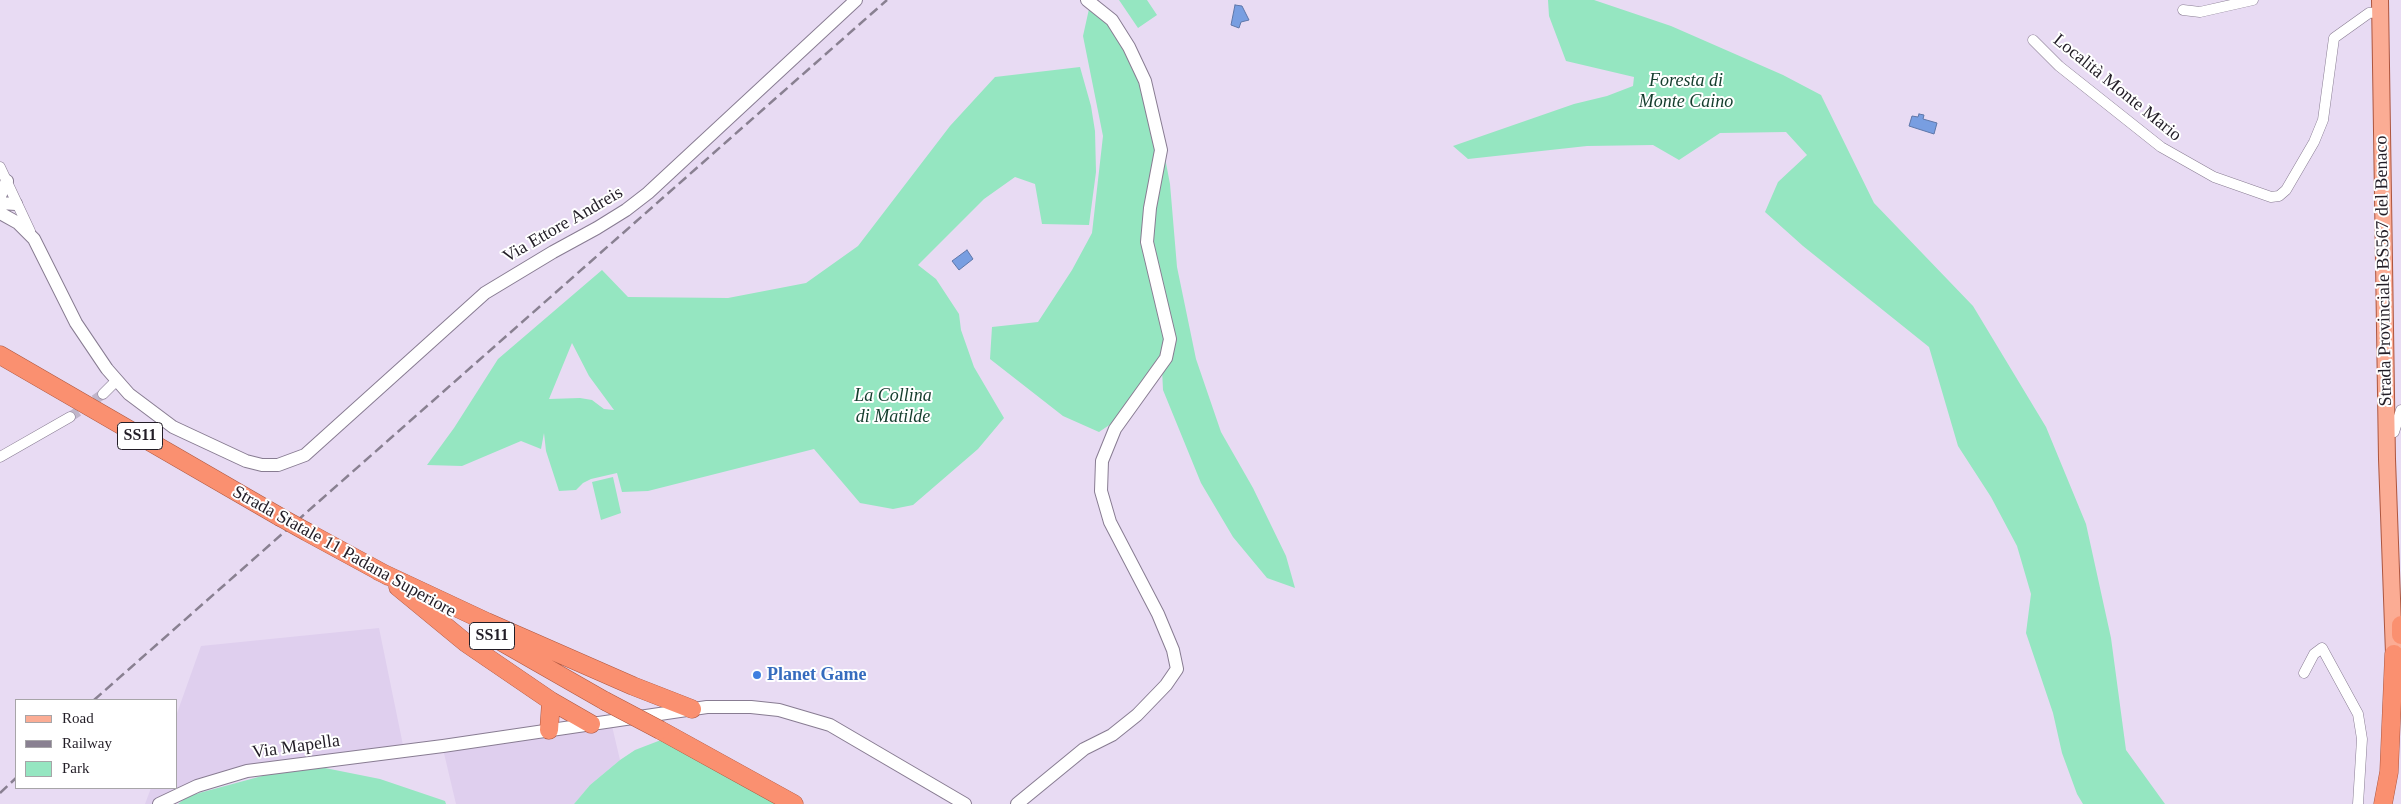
<!DOCTYPE html>
<html>
<head>
<meta charset="utf-8">
<style>
  body { margin:0 }
  #map { position:relative; width:2401px; height:804px; overflow:hidden; background:#e8dbf3; font-family:Georgia,serif }
  canvas { display:block }
  .legend { position:absolute; left:15px; top:699px; width:162px; height:90px; box-sizing:border-box; background:#fff; border:1px solid #a7a5a8; margin:0; padding:6px 9px; list-style:none; font-size:15px; color:#221d26 }
  .legend li { display:flex; align-items:center; gap:10px; height:25px }
  .legend b { width:25px; border:1px solid #a7a5a8 }
</style>
</head>
<body>
<div id="map">
<canvas width="2401" height="804"></canvas>
<ul class="legend">
<li><b style="height:6px;background:#fbac94"></b>Road</li>
<li><b style="height:6px;background:#898091"></b>Railway</li>
<li><b style="height:14px;background:#95e6c1"></b>Park</li>
</ul>
</div>
<script>
const context = document.querySelector('canvas').getContext('2d');
context.lineJoin = 'round';
function fill(path, color) {
  context.fillStyle = color;
  context.fill(path, 'evenodd');
}
function poly(rows) {
  const path = new Path2D();
  for (const r of rows) {
    path.moveTo(r[0], r[1]);
    for (let i = 2; i < r.length; i += 2) path.lineTo(r[i], r[i + 1]);
  }
  return path;
}
function stroke(path, color, width, dash) {
  context.strokeStyle = color;
  context.lineWidth = width;
  context.lineCap = dash ? 'butt' : 'round';
  context.setLineDash(dash || []);
  context.stroke(path);
}
function drawText(font, color, halo, rows, align = 'center') {
  context.font = font + ' Georgia,serif';
  context.lineWidth = 4;
  context.setLineDash([]);
  context.textBaseline = 'middle';
  context.strokeStyle = halo;
  context.fillStyle = color;
  for (const [text, x, y, turn = 0] of rows) {
    context.save();
    context.translate(x, y);
    context.rotate((+turn || 0) * Math.PI / 180);
    context.textAlign = isNaN(turn) ? turn : align;
    if (halo) context.strokeText(text, 0, 0);
    context.fillText(text, 0, 0);
    context.restore();
  }
}
const built = poly([
  [379,628,404,750,288,764,159,804,145,804,151,788,176,788,176,716,201,646],
  [612,726,620,760,590,785,574,804,456,804,443,749]
]);
const green = poly([
  [1091,0,1098,3,1153,95,1170,184,1177,267,1196,359,1221,432,1253,488,1286,556,1295,588,1267,578,1233,537,1201,483,1163,390,1162,369,1136,407,1099,432,1063,416,990,359,992,327,1038,322,1072,270,1092,233,1103,136,1083,36],
  [1119,0,1147,0,1157,15,1138,28],
  [1548,0,1594,0,1671,26,1783,75,1821,95,1874,203,1973,306,2046,427,2086,524,2111,638,2126,750,2165,804,2083,804,2077,794,2062,753,2053,713,2026,633,2031,594,2017,546,1991,497,1958,446,1929,347,1803,246,1765,212,1778,182,1807,155,1786,132,1720,133,1679,160,1653,145,1587,146,1468,159,1453,146,1574,104,1607,96,1633,86,1634,77,1566,61,1549,16],
  [1080,67,1091,106,1095,131,1096,172,1089,225,1042,224,1035,184,1015,177,984,199,918,265,936,279,959,314,961,330,974,367,1004,418,978,449,913,505,893,509,860,503,814,449,648,491,622,492,617,473,591,479,583,483,576,490,559,491,546,451,544,433,541,449,521,441,462,466,427,465,454,428,498,359,602,270,628,297,728,298,806,283,858,246,950,126,995,77],
  [572,343,589,376,614,410,604,409,592,400,580,398,549,399],
  [613,477,621,513,601,520,592,482],
  [661,740,785,804,574,804,590,785,620,760,635,750],
  [314,762,315,766,380,779,445,801,446,804,178,804,188,796]
]);
const water = poly([
  [1235,5,1242,6,1249,20,1241,22,1239,28,1231,25,1235,5],
  [1919,114,1924,115,1923,119,1937,123,1934,134,1909,126,1912,116,1918,117,1919,114],
  [967,250,973,259,959,270,952,261,967,250]
]);
const minorTunnel = poly([
  [70,417,103,394]
]);
const minor = poly([
  [2183,10,2200,12,2253,0],
  [2033,40,2059,66,2161,147,2214,177,2271,197,2279,196,2286,190,2314,142,2323,120,2334,38,2369,13,2380,12],
  [0,167,30,231],
  [103,394,117,380],
  [2394,432,2401,410],
  [0,457,70,417],
  [2304,673,2314,654,2322,648,2358,714,2362,739,2358,804]
]);
const tertiary = poly([
  [0,196,7,181],
  [0,203,16,204],
  [0,213,18,223,34,239,76,323,107,369,129,394,173,427,246,461,262,465,278,465,305,455,485,293,553,252,597,228,626,210,648,193,856,0],
  [159,804,197,786,247,771,443,746,707,707,751,707,779,710,830,725,965,804],
  [1017,804,1084,749,1112,735,1137,715,1166,685,1177,669,1173,650,1158,614,1110,522,1101,491,1102,461,1115,429,1166,358,1170,339,1147,242,1150,208,1161,150,1145,81,1129,47,1112,20,1087,0]
]);
const primary = poly([
  [2380,0,2387,459,2394,654]
]);
const trunk = poly([
  [0,355,280,517],
  [307,532,388,576],
  [378,571,487,622,633,686,692,709],
  [398,587,466,643,551,701,591,724],
  [2401,625,2401,635],
  [486,633,605,701],
  [549,730,551,701],
  [660,730,794,804],
  [2383,804,2389,772,2394,654]
]);
const rail = poly([
  [94,700,887,0],
  [0,793,16,778]
]);
const trunkBridge = poly([
  [280,517,307,532],
  [605,701,660,730]
]);
const markers = [
  [757,675,5,"#3f7fe0"]
];
const shields = [
  [140,436,45],
  [492,636,45]
];
const shieldNames = [
  ["SS11",140,436],
  ["SS11",492,636]
];
const parkNames = [
  ["Foresta di",1686,81],
  ["Monte Caino",1686,102],
  ["La Collina",893,396],
  ["di Matilde",893,417]
];
const streetNames = [
  ["Località Monte Mario",2117,88,39],
  ["Via Ettore Andreis",563,225,-30],
  ["Strada Provinciale BS567 del Benaco",2384,271,-91],
  ["Strada Statale 11 Padana Superiore",344,552,29],
  ["Via Mapella",296,747,-8]
];
const shopNames = [
  ["Planet Game",767,675]
];
fill(built, '#dfcfee');
fill(green, '#95e6c1');
fill(water, '#789ee1');
stroke(water, '#5e77a9', 1);
stroke(minorTunnel, '#c0b5ca', 10, [10, 5]);
stroke(minor, '#887c92', 11);
stroke(tertiary, '#887c92', 14);
stroke(primary, '#ad563f', 18);
stroke(trunk, '#ad563f', 19);
stroke(minor, '#fff', 10);
stroke(tertiary, '#fff', 12);
stroke(primary, '#fbac94', 16);
stroke(trunk, '#fa9070', 18);
stroke(rail, '#898091', 2.5, [10, 5]);
stroke(trunkBridge, '#ad563f', 19, []);
stroke(trunkBridge, '#fa9070', 18);
for (const [x, y, r, color] of markers) {
  const dot = new Path2D();
  dot.arc(x, y, r, 0, 2 * Math.PI);
  context.fillStyle = color;
  context.fill(dot);
  stroke(dot, '#fff', 2);
}
for (const [x, y, w] of shields) {
  const box = new Path2D();
  box.roundRect(x - w / 2, y - 13.5, w, 27, 4);
  context.fillStyle = '#fff';
  context.fill(box);
  stroke(box, '#221d26', 1);
}
drawText('bold 16px', '#221d26', null, shieldNames);
drawText('italic 18px', '#143d2d', '#fff', parkNames);
drawText('18px', '#221d26', '#fff', streetNames);
drawText('bold 18px', '#366cbe', '#fff', shopNames, 'left');
</script>
</body>
</html>
